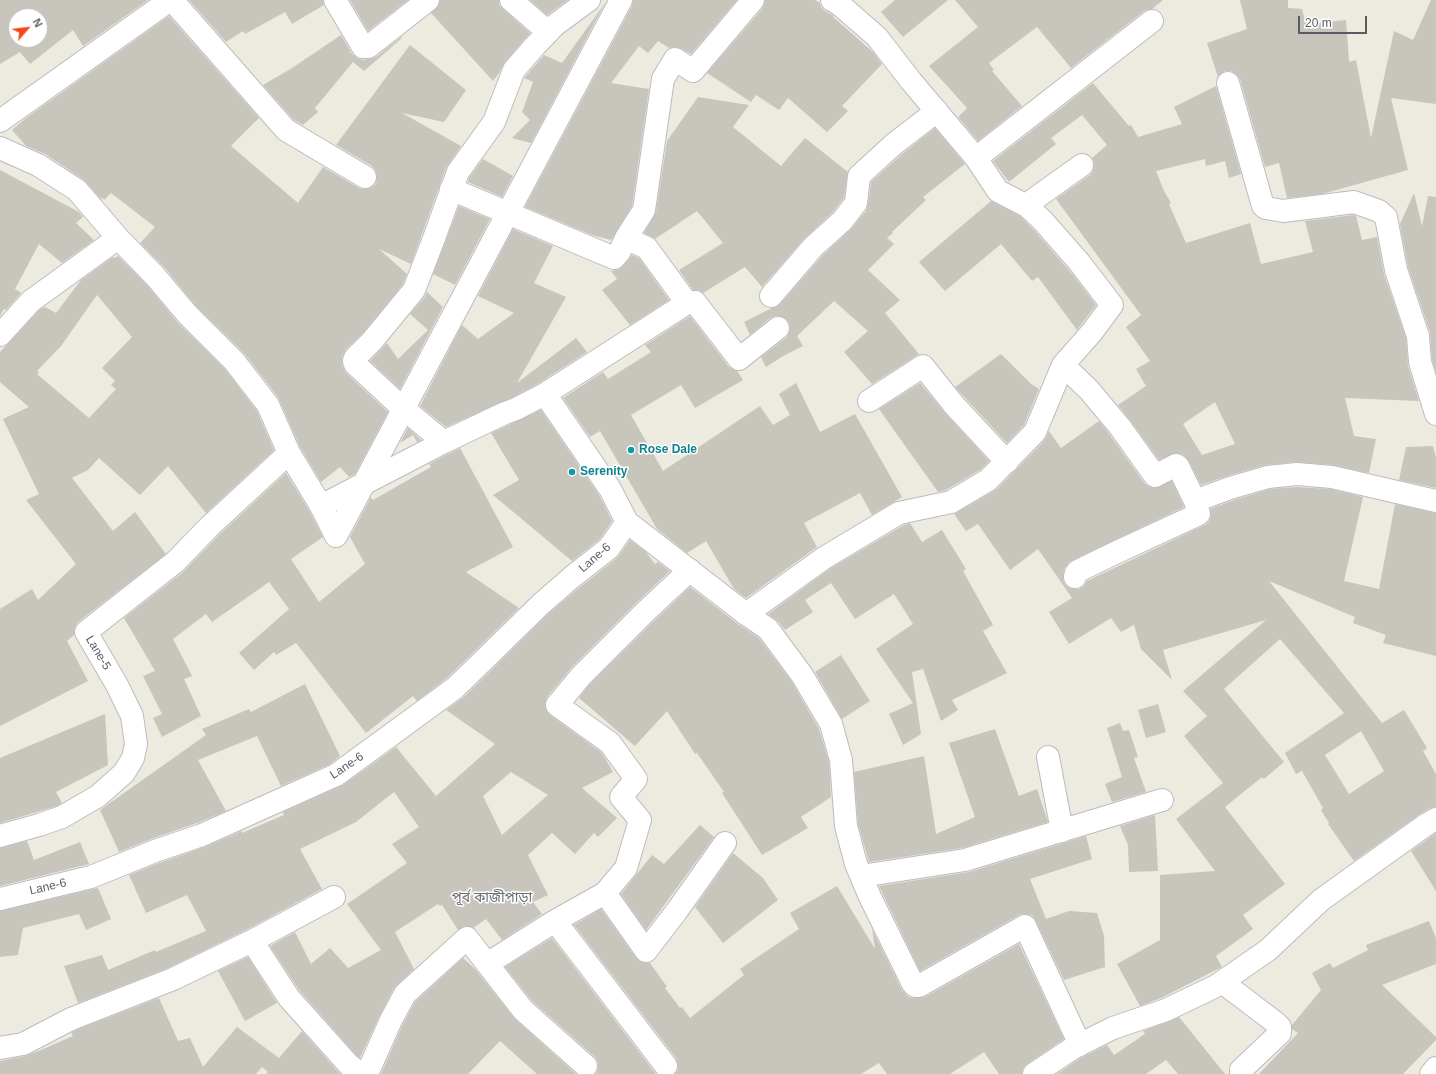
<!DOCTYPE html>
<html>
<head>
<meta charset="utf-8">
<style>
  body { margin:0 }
  #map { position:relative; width:1436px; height:1074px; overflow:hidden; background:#edebdf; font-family:Arial,sans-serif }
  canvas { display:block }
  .north { position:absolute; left:8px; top:8px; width:40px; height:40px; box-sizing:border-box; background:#fff; border:1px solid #bcbdc0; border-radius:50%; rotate:62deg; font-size:11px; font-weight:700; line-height:16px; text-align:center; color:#585b62 }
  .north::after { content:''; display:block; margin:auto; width:14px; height:18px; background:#f6471c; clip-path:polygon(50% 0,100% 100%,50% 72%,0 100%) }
  .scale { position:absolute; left:1298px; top:16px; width:69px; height:18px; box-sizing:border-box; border:2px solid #585b62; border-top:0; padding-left:5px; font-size:12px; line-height:14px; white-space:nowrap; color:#585b62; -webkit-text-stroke:3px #fff; paint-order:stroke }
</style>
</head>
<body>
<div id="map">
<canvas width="1436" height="1074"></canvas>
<div class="north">N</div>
<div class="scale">20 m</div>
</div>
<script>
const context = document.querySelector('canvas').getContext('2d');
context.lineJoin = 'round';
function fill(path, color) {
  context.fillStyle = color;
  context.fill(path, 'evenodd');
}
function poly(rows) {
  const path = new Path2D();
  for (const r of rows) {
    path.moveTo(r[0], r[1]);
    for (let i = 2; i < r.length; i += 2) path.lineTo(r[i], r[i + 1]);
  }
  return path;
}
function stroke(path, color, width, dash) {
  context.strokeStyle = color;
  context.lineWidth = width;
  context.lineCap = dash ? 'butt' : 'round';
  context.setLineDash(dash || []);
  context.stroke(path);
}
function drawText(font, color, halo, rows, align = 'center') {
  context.font = font + ' Arial,"Noto Sans Bengali",sans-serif';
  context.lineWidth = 3;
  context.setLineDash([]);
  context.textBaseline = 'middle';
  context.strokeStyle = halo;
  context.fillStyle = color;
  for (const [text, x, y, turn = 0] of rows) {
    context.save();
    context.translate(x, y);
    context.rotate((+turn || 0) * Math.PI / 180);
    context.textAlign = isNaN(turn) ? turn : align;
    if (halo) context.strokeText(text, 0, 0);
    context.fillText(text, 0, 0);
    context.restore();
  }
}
const building = poly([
  [0,0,148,0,83,46,73,30,30,64,20,52,0,64],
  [16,16,40,16,40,40,16,40],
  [189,0,323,0,324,5,292,24,285,12,245,34,243,31,226,42],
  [350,0,408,0,368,31],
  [440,0,499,0,499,4,503,9,530,33,505,62,499,73,493,81,431,13,439,5],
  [530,0,568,0,547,15],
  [633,0,737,0,691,54,682,49,676,47,669,48,658,41,648,53,639,46,611,83,649,89,632,206,611,240,592,235,525,207,632,6],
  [765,0,815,0,820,3,821,7,825,11,834,16,833,17,873,52,882,64,842,106,848,111,827,132,788,98,779,110,756,95,751,102,707,73,763,8],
  [895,0,948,0,903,37,881,12],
  [955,0,1163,0,1152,9,1144,11,1071,68,1037,27,989,63,994,70,992,71,1022,106,978,141,958,117,967,108,929,66,978,27],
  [1240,0,1288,0,1288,8,1302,9,1306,24,1346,20,1349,62,1356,60,1371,138,1394,31,1413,40,1431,0,1436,0,1436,104,1391,98,1408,170,1322,194,1287,198,1279,163,1265,167,1240,79,1236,74,1231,71,1224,71,1218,77,1207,43,1247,29],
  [605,3,531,143,512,138,530,120,522,112,533,82,524,78,525,77,544,55,562,63],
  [169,16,259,118,231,146,298,203,323,167,359,188,365,189,371,188,376,184,377,177,376,171,372,166,336,145,410,45,466,90,444,122,402,113,461,146,446,168,411,264,379,249,407,274,403,284,363,333,346,349,342,357,342,365,346,373,388,412,355,474,349,477,340,467,321,482,300,447,278,397,243,352,196,306,165,268,140,243,155,227,111,193,104,200,103,198,101,199,84,180,45,154,26,146,12,130,26,118],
  [341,35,352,54,357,58,363,60,368,59,376,57,401,37,402,38,364,71,353,62,315,108,318,112,303,125,294,120,263,85,292,68],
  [1093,83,1129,126,1131,125,1138,137,1182,124,1174,107,1216,86,1241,174,1229,178,1225,161,1206,166,1205,159,1156,171,1164,191,1171,203,1169,204,1186,243,1250,223,1261,264,1313,252,1305,221,1353,215,1356,216,1362,240,1377,237,1384,274,1406,338,1408,366,1419,401,1345,398,1354,436,1376,439,1369,473,1333,465,1296,462,1265,465,1227,476,1201,485,1189,461,1184,455,1176,453,1159,460,1130,420,1118,405,1146,386,1136,369,1150,361,1126,327,1141,315,1056,199,1090,175,1093,171,1094,164,1092,158,1107,145,1082,115,1051,138,1056,144,1009,182,993,161],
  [1215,402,1235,444,1202,455,1183,424],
  [698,97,749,105,733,127,781,166,805,138,848,172,844,198,833,212,804,239,762,287,745,267,703,293,699,290,693,290,679,270,723,243,697,211,655,239,644,233,656,212,667,141],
  [935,128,965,164,923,197,926,200,892,232,893,233,887,238,894,244,868,270,900,300,885,313,919,354,872,384,844,352,868,331,834,301,797,336,803,346,783,356,766,367,761,357,786,338,789,333,790,327,788,321,783,317,776,316,770,318,750,335,744,322,780,304,822,256,850,230,866,211,868,204,871,182,902,154],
  [483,159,513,176,502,197,468,182,469,178],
  [0,170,79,212,83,217,76,223,94,240,62,263,39,244,15,289,21,293,6,310,4,309,0,316],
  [1414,193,1422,226,1428,196,1436,197,1436,372,1432,360,1430,332,1408,267,1400,224],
  [991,201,1020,216,1034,230,1074,276,1096,305,1077,330,1038,277,1032,281,1001,244,945,291,919,262],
  [459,206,490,219,455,285,433,274],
  [513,229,553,246,534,283,566,297,517,383,576,338,587,352,539,383,511,398,446,427,420,406,462,325,478,339,514,313,478,296],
  [632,255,639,258,669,300,630,325,602,290,617,279,611,271,617,270,623,266],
  [118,256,146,284,178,323,225,369,257,411,274,450,206,513,168,466,140,495,99,458,88,470,72,478,113,531,135,512,166,554,78,622,75,627,74,635,67,641,88,681,0,726,0,609,32,589,38,600,76,564,26,500,39,494,3,419,29,407,0,382,0,352,39,310,45,307,56,313,81,280,113,257,114,258],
  [97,295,132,337,102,368,115,381,111,385,116,389,89,418,37,374,39,373,37,371,61,346],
  [427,292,443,307,400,389,370,361,387,343,398,359,428,330,410,314,424,298],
  [690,316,729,367,737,371,743,380,695,408,681,385,631,415,663,471,760,406,773,425,790,415,779,394,796,383,820,432,855,414,902,497,872,515,860,493,804,523,817,547,746,598,734,589,706,541,687,553,657,529,600,431,590,437,563,398,603,372,608,379,651,352,645,345],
  [1001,354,1030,383,1039,389,1024,425,1007,443,955,387],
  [920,383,945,413,989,461,980,470,946,490,938,492,879,409],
  [541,410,599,495,612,521,600,539,572,561,493,495,519,480,491,433],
  [1099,421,1110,435,1145,484,1150,487,1155,488,1172,481,1184,507,1069,562,1064,570,1063,580,1066,586,1072,589,1079,589,1084,586,1087,581,1205,525,1209,522,1211,516,1210,509,1234,500,1270,489,1297,487,1330,489,1363,497,1344,581,1379,589,1395,504,1436,513,1436,656,1383,643,1386,635,1353,623,1355,617,1269,581,1382,723,1404,710,1427,748,1423,751,1436,774,1436,807,1430,808,1420,814,1354,861,1328,824,1329,823,1321,810,1323,808,1302,771,1296,774,1285,753,1344,713,1280,639,1224,689,1284,762,1264,779,1262,777,1225,807,1285,884,1243,915,1253,929,1216,956,1222,967,1161,998,1140,1006,1117,964,1160,940,1160,875,1215,871,1176,819,1223,783,1184,736,1207,716,1183,691,1266,620,1163,650,1172,680,1141,649,1134,625,1121,632,1111,618,1069,644,1049,612,1072,598,1038,549,1010,570,978,524,966,531,954,514,997,489,1044,441,1049,431,1061,448],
  [1361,731,1384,771,1349,794,1325,755],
  [408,428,421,440,417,442,413,435,400,443],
  [1433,446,1436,458,1436,488,1399,480,1406,447],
  [460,448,513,547,466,572,519,608,447,678,417,701,413,696,366,733,296,643,276,655,274,652,254,670,239,653,289,609,269,582,212,622,206,614,173,639,192,676,184,679,201,716,162,737,153,718,162,714,143,676,155,671,124,618,183,572,219,535,286,473,310,512,323,537,291,559,319,602,365,564,350,537,371,497,373,500,431,467,429,464],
  [910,523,922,542,942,530,966,569,963,571,993,625,983,631,1007,673,952,700,958,710,941,721,923,669,912,672,921,734,903,745,889,714,913,703,876,649,913,624,894,594,855,619,831,583,805,600,813,612,785,630,778,621,768,614,831,568,904,525],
  [630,540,646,552,655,564,658,562,670,571,636,603,572,667,547,697,545,704,546,710,550,715,601,752,605,758,613,772,582,788,617,818,598,837,594,833,575,854,552,833,528,855,548,895,533,902,542,914,502,940,486,919,473,928,465,926,458,930,442,905,440,906,438,904,395,932,414,969,394,988,380,1015,360,1058,357,1056,299,990,270,946,295,932,311,964,330,948,348,968,381,950,347,904,407,863,392,844,419,827,394,792,356,822,300,849,322,889,246,930,168,968,78,1003,64,966,102,955,108,970,155,950,156,952,206,931,187,895,146,913,129,875,159,863,207,846,242,831,242,833,284,815,283,812,343,785,396,747,436,796,495,744,446,710,464,697,549,613,580,587,617,558],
  [511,772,548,795,502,835,483,796],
  [690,587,738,624,759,638,792,682,819,729,829,762,831,797,801,817,808,828,762,855,722,793,724,792,697,753,695,754,667,711,635,746,579,698,590,684,654,621],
  [841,655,870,701,842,719,815,672],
  [305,684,340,756,330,764,281,786,257,736,198,760,226,811,197,823,151,839,119,852,100,810,206,735,202,729,249,709,251,712],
  [1158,704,1166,732,1146,738,1138,710],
  [105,714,108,765,56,792,62,803,57,806,0,823,0,758],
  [1120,723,1123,731,1129,730,1138,757,1134,758,1146,792,1112,802,1105,784,1122,777,1107,728],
  [995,729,1019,796,1037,789,1048,822,962,848,869,862,858,824,854,772,924,756,936,834,975,817,949,743],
  [1155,815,1158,871,1129,872,1128,845,1120,826],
  [700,825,714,837,646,930,621,894,652,855,664,864],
  [1436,833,1436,891,1411,851],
  [1086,836,1092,859,1030,879,1046,919,1069,911,1097,913,1104,936,1105,967,1064,980,1036,921,1032,915,1025,914,1019,915,920,971,879,886,969,872],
  [27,841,34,860,80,842,89,864,0,886,0,848],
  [733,853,763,878,778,900,723,943,695,907],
  [837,886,875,949,872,929,902,990,909,997,916,998,925,997,1019,944,1064,1039,1027,1064,1023,1068,1022,1074,999,1074,984,1052,950,1074,887,1074,879,1063,861,1074,675,1074,678,1070,678,1065,676,1058,574,925,601,909,636,958,640,962,650,963,665,984,667,986,665,988,680,1008,682,1007,690,1018,744,975,740,969,799,929,790,913],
  [98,888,111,919,86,930,79,914,23,928,18,955,0,957,0,911],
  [1429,921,1436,938,1436,964,1382,985,1436,1037,1436,1040,1403,1074,1259,1074,1298,1033,1292,1029,1292,1025,1321,990,1312,973,1330,963,1333,968,1368,950,1366,945],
  [552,938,656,1074,657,1074,596,1074,598,1068,598,1062,595,1057,532,1001,505,967],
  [248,957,277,1003,245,1021,218,971],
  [463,958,475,969,515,1019,576,1074,537,1074,500,1041,468,1074,381,1074,402,1026,415,1002],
  [159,998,178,1041,190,1038,203,1067,237,1027,279,1058,302,1031,340,1074,266,1074,268,1072,262,1067,256,1074,0,1074,0,1061,25,1056,41,1050,73,1036,71,1033,76,1030],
  [1179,1017,1225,1074,1178,1074,1166,1060,1146,1074,1057,1074,1079,1059,1107,1045,1114,1055,1145,1034,1143,1031]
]);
const street = poly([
  [172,0,286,130,365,177],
  [335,0,363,47,368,47,428,0],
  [511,0,548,32],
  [1228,83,1263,206,1266,208,1283,211,1354,202,1379,211,1386,217,1396,270,1418,336,1420,362,1436,414],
  [0,121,170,0],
  [0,148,38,165,77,190,118,238,155,276,187,314,234,361,268,405,289,453,321,506,444,442,505,413,516,409,545,394,610,489,627,522,746,614,768,629,802,675,831,724,841,760,846,826,856,864,870,897,913,984,916,986,919,986,1025,926,1080,1045],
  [976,158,1152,21],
  [451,189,614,258,620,251,626,238,644,210,663,79,675,59,693,71,753,0],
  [1027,206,1033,200,1082,165],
  [626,238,647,248,687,303,695,302,739,359,778,328],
  [771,296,813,247,842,221,856,203,859,176,894,144,937,111],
  [0,335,31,301,118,238],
  [1063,365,1089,390,1120,427,1155,476,1176,465,1178,466,1195,501],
  [545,394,687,303],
  [869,401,923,366,954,405,1007,462],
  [444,442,398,404,355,364,354,361,355,358,372,341,414,290,433,241,458,172,494,122,514,70,534,47,555,25,589,0],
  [321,506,336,536,621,0],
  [1075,577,1076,573,1078,571,1117,552,1197,515,1199,514,1195,501,1230,488,1268,477,1297,474,1332,477,1436,501],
  [746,614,824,558,899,513,951,502,988,480,1035,432,1063,365,1092,332,1112,305,1079,262,1043,221,1027,206,998,191,976,158,911,81,877,37,839,4,832,0],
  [1048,757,1062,831],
  [0,836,39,825,62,817,98,796,124,773,133,758,136,744,132,716,117,685,86,632,175,562,210,526,289,453],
  [861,876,965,860,1162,800],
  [605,893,646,951,676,912,725,843],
  [0,899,91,877,155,851,202,835,336,775,455,688,541,604,572,577,609,548,627,522],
  [555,921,666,1066],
  [252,941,289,998,349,1065,361,1074],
  [487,964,555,921,605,893,626,868,640,820,621,797,636,779,610,743,557,705,581,676,645,612,690,570],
  [1222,982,1276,1023,1280,1027,1280,1033,1241,1070,1241,1074],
  [0,1048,23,1044,71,1019,173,979,252,941,334,897],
  [367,1074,391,1020,405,994,467,938,523,1010,586,1066],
  [1034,1074,1073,1048,1113,1028,1166,1010,1216,986,1268,950,1321,900,1427,824,1436,819],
  [1431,1074,1436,1068]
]);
const markers = [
  [631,450,4,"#0f9aa8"],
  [572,472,4,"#0f9aa8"]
];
const cultureNames = [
  ["Rose Dale",639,450],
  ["Serenity",580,472]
];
const streetNames = [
  ["Lane-6",595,558,-41],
  ["Lane-5",98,653,59],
  ["Lane-6",347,766,-34],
  ["Lane-6",48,887,-13]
];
const quarterNames = [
  ["পূর্ব কাজীপাড়া",492,898]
];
fill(building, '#c8c5bc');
stroke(street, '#babcc2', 24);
stroke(street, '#fff', 22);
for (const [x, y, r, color] of markers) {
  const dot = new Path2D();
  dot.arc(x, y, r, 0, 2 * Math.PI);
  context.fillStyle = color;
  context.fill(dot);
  stroke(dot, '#fff', 1.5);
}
drawText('bold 12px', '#0d838f', '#fff', cultureNames, 'left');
drawText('12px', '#585b62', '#fff', streetNames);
drawText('14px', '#696d74', '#fff', quarterNames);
</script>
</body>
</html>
